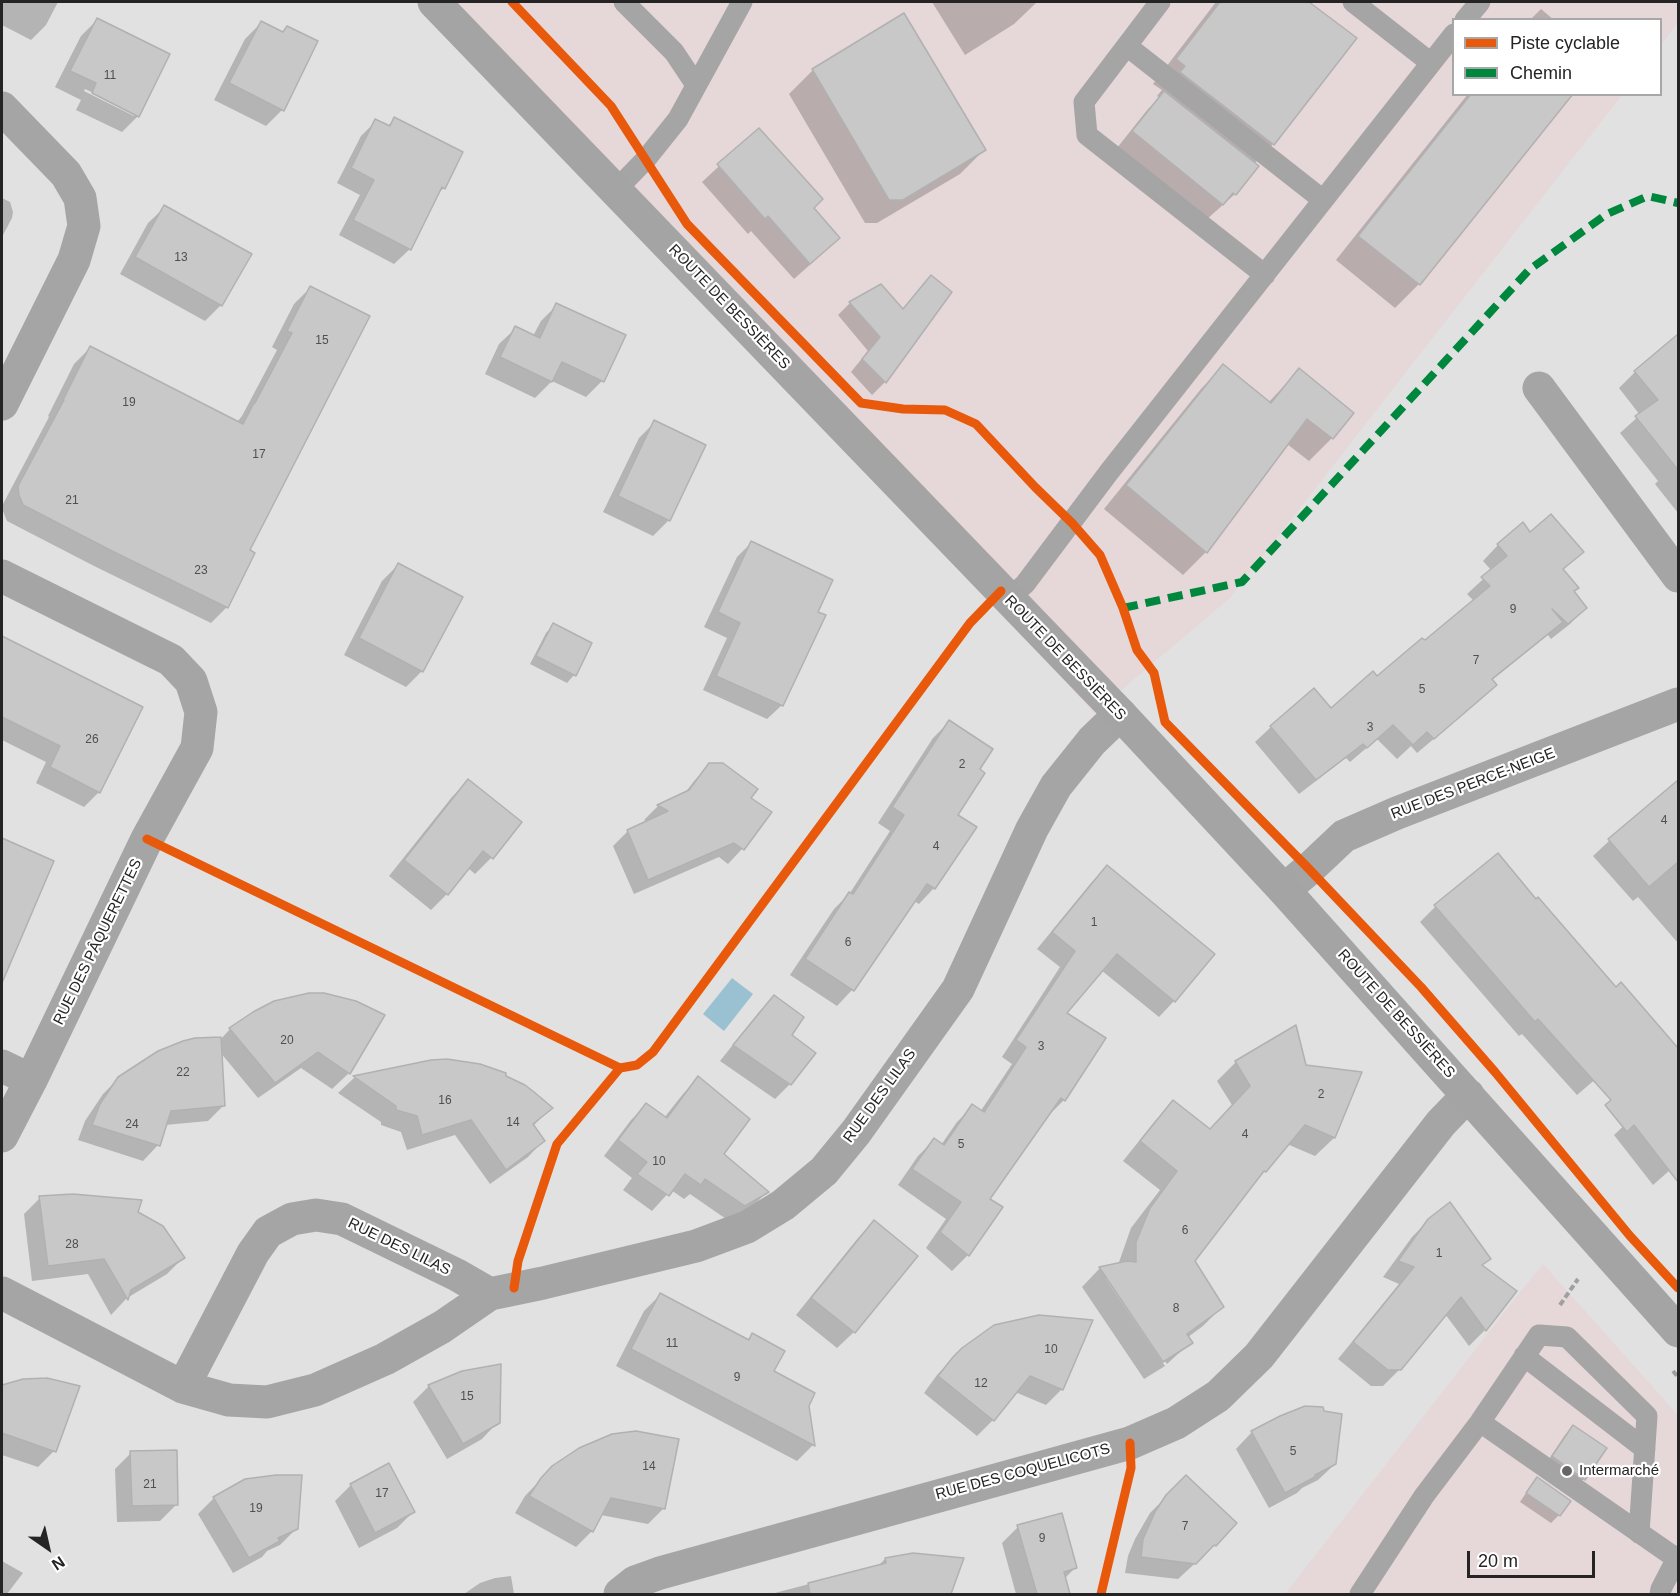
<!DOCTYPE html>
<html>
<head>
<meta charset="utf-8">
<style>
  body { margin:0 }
  #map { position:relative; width:1680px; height:1596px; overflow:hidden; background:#e1e1e2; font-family:Helvetica,sans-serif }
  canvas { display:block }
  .frame { position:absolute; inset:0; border:3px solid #242424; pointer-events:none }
  .legend { position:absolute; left:1452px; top:18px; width:210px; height:78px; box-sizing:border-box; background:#fff; border:2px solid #a7a7a7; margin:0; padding:8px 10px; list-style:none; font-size:18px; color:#242424 }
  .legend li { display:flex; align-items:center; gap:12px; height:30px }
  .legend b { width:30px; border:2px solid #a7a7a7 }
  .north { position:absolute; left:18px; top:1518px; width:60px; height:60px; -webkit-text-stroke:4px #fff; paint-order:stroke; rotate:146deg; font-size:16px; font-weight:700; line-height:24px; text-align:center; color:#242424 }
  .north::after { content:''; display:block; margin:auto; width:21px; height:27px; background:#242424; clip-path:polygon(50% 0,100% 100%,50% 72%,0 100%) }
  .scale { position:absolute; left:1467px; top:1551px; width:128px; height:27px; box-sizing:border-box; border:3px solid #242424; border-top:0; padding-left:8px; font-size:18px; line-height:21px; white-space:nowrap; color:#242424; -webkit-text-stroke:4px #fff; paint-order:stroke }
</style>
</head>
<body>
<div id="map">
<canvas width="1680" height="1596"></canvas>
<div class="frame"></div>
<ul class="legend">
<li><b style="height:8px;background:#e8590c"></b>Piste cyclable</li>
<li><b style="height:8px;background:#00873e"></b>Chemin</li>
</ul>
<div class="north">N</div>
<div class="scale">20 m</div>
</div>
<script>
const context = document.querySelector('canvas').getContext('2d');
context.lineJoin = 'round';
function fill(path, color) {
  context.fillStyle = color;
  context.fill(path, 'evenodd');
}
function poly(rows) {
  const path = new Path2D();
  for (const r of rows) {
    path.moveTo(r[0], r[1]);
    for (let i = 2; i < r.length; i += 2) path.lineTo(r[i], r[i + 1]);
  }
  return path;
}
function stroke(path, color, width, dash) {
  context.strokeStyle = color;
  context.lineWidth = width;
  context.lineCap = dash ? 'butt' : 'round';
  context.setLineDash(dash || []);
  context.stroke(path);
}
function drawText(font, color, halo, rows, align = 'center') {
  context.font = font + ' Helvetica,sans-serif';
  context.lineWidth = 4.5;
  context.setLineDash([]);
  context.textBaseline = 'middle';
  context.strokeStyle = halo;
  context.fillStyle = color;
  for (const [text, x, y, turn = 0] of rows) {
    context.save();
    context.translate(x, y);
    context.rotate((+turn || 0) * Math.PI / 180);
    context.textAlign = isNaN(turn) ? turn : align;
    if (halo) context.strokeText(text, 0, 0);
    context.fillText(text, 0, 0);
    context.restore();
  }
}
const commercial = poly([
  [438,2,1678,2,1678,22,1661,45,1660,20,1454,20,1454,94,1622,95,1230,598,1094,713],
  [1543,1264,1678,1415,1678,1594,1285,1594,1517,1296]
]);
const water = poly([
  [732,978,753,994,724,1031,703,1014]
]);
const shadow = poly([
  [2,2,58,2,46,25,31,40,2,25],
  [932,2,1037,2,1014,24,965,55],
  [1216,2,1306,2,1355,39,1273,144,1254,164,1235,194,1206,220,1117,148,1148,109,1160,98,1157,96,1162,90,1153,84],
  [1541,9,1554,20,1530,20],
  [97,20,138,116,122,132,76,110,81,100,55,87,81,36],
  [85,89,134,112,134,116,84,91],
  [261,23,281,33,287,28,282,110,266,126,214,100,245,39],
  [813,70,984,150,960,174,877,223,865,223,789,94],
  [1468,94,1571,94,1419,284,1395,308,1336,260],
  [394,119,444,188,436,195,410,249,394,264,339,235,360,195,337,183,361,136,376,121,387,127],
  [758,130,822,254,794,279,751,231,748,234,702,182],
  [2,198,10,202,13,212,12,218,2,237],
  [165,207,221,305,205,321,120,274,148,223],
  [931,277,950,292,885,382,872,395,851,372,868,351,838,315,850,303,902,310],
  [310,288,248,551,227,607,211,623,96,567,7,521,3,511,3,504,49,417,48,416,74,364,90,348,237,422,242,416,277,350,272,347,294,304],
  [557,305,602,381,586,397,552,381,535,398,485,374,499,344,516,328,533,336,541,321],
  [1675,339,1678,344,1678,513,1655,484,1658,481,1620,433,1640,415,1619,388,1635,372],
  [1223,366,1268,403,1299,370,1352,413,1332,438,1309,461,1287,444,1206,552,1183,575,1104,509,1201,389],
  [655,422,669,520,653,536,603,512,639,438],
  [1530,534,1582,552,1562,571,1573,591,1585,608,1570,624,1551,639,1548,635,1491,681,1495,685,1480,700,1417,753,1411,746,1397,759,1377,739,1350,762,1346,758,1299,794,1255,742,1271,727,1331,710,1425,642,1474,601,1467,594,1492,571,1483,561,1498,545],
  [751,543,816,613,782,705,767,719,703,690,727,638,704,627,737,557],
  [398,565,422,671,406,687,344,655,382,581],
  [554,625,574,675,567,683,530,664,546,633],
  [2,638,55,663,99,792,84,807,36,783,46,762,2,740],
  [949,722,978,770,956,815,934,888,919,904,914,901,852,990,837,1006,790,975,834,909,850,893,890,831,878,823,933,738],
  [710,765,749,799,770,813,742,849,728,864,719,857,634,894,613,846,628,831,648,822,644,820,658,806,684,794,695,780],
  [468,781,520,822,491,858,475,874,468,868,447,894,431,910,389,876,452,797],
  [1674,786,1678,791,1678,943,1638,897,1633,901,1593,856,1609,841],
  [2,839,52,862,14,949,2,962],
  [1107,867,1174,1001,1159,1017,1101,970,1065,1013,1064,1100,1048,1116,988,1199,1001,1208,968,1255,952,1271,926,1248,946,1219,898,1185,918,1156,934,1140,941,1145,957,1122,973,1106,980,1112,1012,1064,1002,1057,1060,967,1037,949,1091,883],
  [1435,907,1641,1040,1577,1095,1522,1034,1519,1036,1420,922],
  [774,997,790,1035,790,1084,775,1099,720,1061,759,1012],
  [383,1016,349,1073,332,1089,301,1068,258,1098,220,1052,223,1106,208,1121,165,1125,158,1145,143,1161,78,1140,85,1121,103,1094,119,1078,221,1039,230,1029],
  [1295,1027,1305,1066,1360,1073,1334,1138,1315,1156,1287,1144,1253,1183,1193,1261,1222,1307,1203,1326,1188,1337,1191,1342,1167,1364,1110,1279,1106,1279,1165,1366,1144,1379,1082,1287,1100,1268,1118,1265,1131,1228,1160,1190,1123,1161,1155,1121,1174,1102,1209,1130,1232,1105,1217,1081,1236,1062],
  [431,1062,504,1077,551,1108,533,1126,543,1141,528,1157,490,1184,455,1135,407,1150,401,1132,381,1125,381,1122,338,1093,354,1078],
  [698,1078,722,1154,767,1192,752,1207,729,1221,690,1194,684,1199,671,1190,652,1211,623,1190,632,1178,604,1156,631,1120,646,1105,664,1118,683,1094],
  [1678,1087,1678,1163,1653,1185,1614,1135,1630,1120],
  [40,1198,136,1213,183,1258,167,1274,127,1298,111,1315,88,1274,32,1281,24,1214],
  [1429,1220,1489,1258,1481,1266,1515,1291,1485,1330,1469,1346,1445,1314,1400,1369,1383,1386,1371,1386,1338,1359,1399,1284,1383,1277,1412,1237],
  [874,1222,916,1256,854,1332,837,1348,796,1315,858,1238],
  [660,1295,747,1340,752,1335,772,1371,807,1405,813,1445,797,1461,616,1366,644,1311],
  [995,1327,1062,1389,1046,1405,1015,1392,993,1420,977,1436,924,1393,937,1375,962,1349],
  [23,1381,54,1451,38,1467,2,1455,2,1386],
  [429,1386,498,1422,482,1439,447,1459,413,1402],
  [1573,1427,1584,1479,1576,1486,1545,1465,1565,1435],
  [1252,1432,1335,1464,1318,1480,1302,1488,1297,1493,1269,1508,1236,1449],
  [131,1453,176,1505,160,1521,117,1522,115,1469],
  [553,1467,664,1508,648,1524,601,1515,592,1531,576,1547,515,1513,525,1496],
  [1186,1477,1215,1545,1178,1579,1125,1573,1128,1556,1135,1539,1150,1513],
  [1538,1479,1559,1515,1551,1523,1520,1502,1530,1487],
  [351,1485,413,1512,397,1528,359,1548,335,1501],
  [214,1498,297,1528,280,1545,267,1551,262,1557,233,1573,198,1514],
  [1018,1527,1075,1568,1064,1579,1066,1586,1057,1594,1016,1594,1002,1543],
  [885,1559,962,1559,949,1594,771,1594,878,1566],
  [2,1561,23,1573,7,1594,2,1594],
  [511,1576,514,1594,464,1594,480,1583,495,1578]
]);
const building = poly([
  [1220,2,1309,2,1357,38,1274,145,1180,72,1185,66,1176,59,1220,2],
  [904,13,986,150,903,200,889,200,812,69,904,13],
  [97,18,170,54,139,117,92,93,96,83,70,71,97,18],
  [261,21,283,32,287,26,318,41,284,111,229,83,261,21],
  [1164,91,1259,166,1236,195,1233,193,1223,205,1132,131,1164,91],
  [1471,94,1573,94,1420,285,1358,236,1471,94],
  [394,117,463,152,445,189,442,187,411,250,353,220,374,180,351,168,375,119,390,126,394,117],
  [759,128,823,199,814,208,840,238,810,264,768,216,765,219,717,164,759,128],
  [164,205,252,254,222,306,135,257,164,205],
  [931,275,952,292,886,383,862,359,880,337,849,302,881,284,903,309,931,275],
  [310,286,370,316,250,550,255,553,228,608,112,551,23,505,19,495,18,486,64,400,63,400,90,346,243,424,254,403,255,403,292,333,287,331,310,286],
  [556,303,626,335,604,382,562,362,552,382,500,357,515,326,540,338,556,303],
  [1678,334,1678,470,1635,416,1658,400,1634,371,1678,334],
  [1223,364,1271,403,1299,368,1354,413,1333,439,1307,419,1207,553,1126,485,1223,364],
  [654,420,706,445,670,521,618,496,654,420],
  [1551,514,1584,552,1563,569,1579,588,1574,591,1587,608,1568,624,1552,609,1563,622,1492,679,1497,685,1434,739,1427,732,1413,745,1393,725,1367,748,1363,744,1316,780,1270,726,1314,688,1331,708,1373,671,1377,676,1422,638,1425,640,1490,586,1481,577,1507,556,1497,544,1523,522,1530,532,1551,514],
  [751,541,833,580,818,612,826,615,783,706,716,676,740,623,718,612,751,541],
  [398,563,463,597,423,672,359,638,398,563],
  [553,623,592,643,576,676,536,656,553,623],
  [2,636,143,707,100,793,50,767,60,746,2,717,2,636],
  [949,720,993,749,980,769,985,773,958,815,977,827,935,889,927,884,854,991,805,959,849,892,853,894,904,815,892,807,949,720],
  [709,763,723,763,758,789,751,798,772,812,744,850,734,843,648,880,627,830,668,811,657,805,689,790,709,763],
  [468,779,522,822,493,859,483,851,448,895,404,860,468,779],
  [1678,780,1678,862,1649,887,1608,839,1678,780],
  [2,838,54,861,2,983,2,838],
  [1498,853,1536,899,1538,897,1616,987,1621,982,1678,1048,1678,1182,1634,1125,1627,1132,1605,1105,1611,1100,1538,1019,1535,1022,1434,905,1498,853],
  [1107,865,1215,954,1175,1002,1117,954,1067,1013,1106,1038,1065,1101,1061,1098,990,1199,1003,1207,969,1256,940,1232,961,1202,912,1169,934,1138,944,1145,972,1104,984,1112,1026,1047,1016,1040,1075,951,1052,932,1107,865],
  [309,993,324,993,356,1001,385,1015,350,1074,318,1052,275,1083,229,1028,253,1012,274,1001,309,993],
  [774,995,804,1017,792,1035,816,1053,791,1085,733,1045,774,995],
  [1296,1025,1306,1065,1362,1072,1335,1138,1305,1125,1266,1172,1264,1171,1195,1261,1224,1307,1187,1334,1193,1343,1163,1362,1099,1267,1127,1261,1136,1262,1136,1242,1150,1208,1177,1171,1140,1141,1173,1100,1210,1129,1250,1086,1235,1061,1296,1025],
  [221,1037,225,1106,171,1111,160,1146,92,1125,100,1104,118,1077,158,1051,183,1041,195,1038,221,1037],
  [447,1059,480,1064,506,1073,506,1076,525,1085,534,1092,553,1108,533,1124,545,1141,506,1170,471,1120,422,1135,417,1116,396,1110,396,1106,353,1076,431,1060,447,1059],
  [698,1076,750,1119,724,1154,769,1192,745,1206,705,1179,701,1185,685,1174,669,1196,637,1174,647,1162,618,1140,646,1103,667,1118,698,1076],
  [73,1194,142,1200,138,1212,163,1226,185,1258,131,1290,128,1300,104,1259,48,1266,39,1196,73,1194],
  [1450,1202,1491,1259,1482,1265,1517,1291,1486,1331,1461,1297,1401,1370,1388,1370,1353,1342,1414,1267,1398,1261,1428,1219,1450,1202],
  [874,1220,918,1256,855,1333,811,1298,874,1220],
  [660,1293,749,1340,752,1333,785,1351,774,1371,815,1393,809,1406,815,1446,631,1349,660,1293],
  [1039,1315,1093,1320,1063,1390,1030,1376,994,1421,938,1376,953,1357,962,1348,994,1325,1039,1315],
  [501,1364,500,1423,463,1444,428,1385,462,1371,501,1364],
  [47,1378,80,1386,56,1452,2,1433,2,1385,23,1379,47,1378],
  [1305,1406,1323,1407,1324,1411,1342,1414,1336,1464,1315,1475,1315,1477,1285,1493,1251,1431,1280,1416,1305,1406],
  [1573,1425,1607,1448,1585,1480,1552,1456,1573,1425],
  [636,1431,679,1439,665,1509,611,1498,593,1532,529,1496,541,1478,552,1466,579,1448,612,1434,636,1431],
  [177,1450,178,1505,132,1506,130,1451,177,1450],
  [389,1463,415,1512,375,1533,350,1484,389,1463],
  [276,1475,302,1475,298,1529,278,1538,280,1541,249,1558,213,1497,245,1479,276,1475],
  [1186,1475,1237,1523,1216,1546,1214,1545,1196,1564,1141,1557,1143,1539,1155,1512,1166,1495,1186,1475],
  [1537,1477,1571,1501,1560,1516,1526,1493,1537,1477],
  [1062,1513,1077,1568,1064,1572,1070,1594,1037,1594,1017,1525,1062,1513],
  [913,1553,964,1558,951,1594,810,1594,808,1583,886,1563,885,1558,913,1553]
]);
const path = poly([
  [1560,1305,1578,1279],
  [1673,1371,1678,1377]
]);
const lane = poly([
  [624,2,674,52,696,85],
  [1160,2,1084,102,1087,135,1265,275],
  [1353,2,1431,63],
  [1465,20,1480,2],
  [1127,46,1323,200],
  [616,190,646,159,678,119,742,2],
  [1008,599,1025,584,1109,472,1454,34],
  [1524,1356,1645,1449],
  [1480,1422,1677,1559],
  [1360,1594,1424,1496,1480,1422,1539,1335,1567,1337,1647,1416,1639,1533],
  [1660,1594,1661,1589,1678,1556]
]);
const street = poly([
  [2,108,66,174,80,198,84,226,74,260,2,404],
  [1539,388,1678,576],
  [2,576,171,660,191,681,201,712,197,748,147,839,31,1080,2,1136],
  [1284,890,1309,869,1344,836,1397,813,1678,704],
  [2,1066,31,1080],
  [2,1293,183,1387,229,1400,267,1402,315,1390,385,1359,442,1327,490,1294,543,1283,696,1246,747,1227,783,1205,824,1171,856,1132,958,989,1032,829,1056,786,1092,741,1120,714],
  [183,1387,253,1253,268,1232,292,1219,316,1215,342,1219,457,1275,490,1294],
  [620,1594,635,1582,660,1573,1130,1443,1176,1423,1218,1396,1259,1356,1441,1123,1468,1095]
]);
const secondary = poly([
  [434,2,1120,714,1284,890,1678,1331]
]);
const quiet = poly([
  [1123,608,1242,582,1529,270,1607,214,1648,196,1678,203]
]);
const cycleway = poly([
  [512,2,611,106,687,224,861,403,903,409,945,410,976,424,1035,487,1072,523,1100,555,1123,608,1137,650,1154,673,1165,722,1309,869,1421,987,1495,1072,1630,1236,1678,1288],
  [147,839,620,1068,637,1065,653,1052,970,623,1001,591],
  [514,1288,518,1261,557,1144,620,1068],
  [1101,1594,1131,1468,1130,1443]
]);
const markers = [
  [1567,1471,6,"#666"]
];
const numberNames = [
  ["11",110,76],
  ["13",181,258],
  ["15",322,341],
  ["19",129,403],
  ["17",259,455],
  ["21",72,501],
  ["23",201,571],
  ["9",1513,610],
  ["7",1476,661],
  ["5",1422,690],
  ["3",1370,728],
  ["26",92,740],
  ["2",962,765],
  ["4",1664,821],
  ["4",936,847],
  ["1",1094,923],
  ["6",848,943],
  ["20",287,1041],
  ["3",1041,1047],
  ["22",183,1073],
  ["2",1321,1095],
  ["16",445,1101],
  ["14",513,1123],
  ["24",132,1125],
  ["4",1245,1135],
  ["5",961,1145],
  ["10",659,1162],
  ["6",1185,1231],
  ["28",72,1245],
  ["1",1439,1254],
  ["8",1176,1309],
  ["11",672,1344],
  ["10",1051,1350],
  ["9",737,1378],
  ["12",981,1384],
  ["15",467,1397],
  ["5",1293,1452],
  ["14",649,1467],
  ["21",150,1485],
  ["17",382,1494],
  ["19",256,1509],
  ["7",1185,1527],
  ["9",1042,1539]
];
const streetNames = [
  ["ROUTE DE BESSIÈRES",729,307,46],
  ["ROUTE DE BESSIÈRES",1065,658,46],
  ["RUE DES PERCE-NEIGE",1473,784,-21],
  ["RUE DES PÂQUERETTES",98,942,-64],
  ["ROUTE DE BESSIÈRES",1396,1014,48],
  ["RUE DES LILAS",880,1096,-54],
  ["RUE DES LILAS",399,1247,26],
  ["RUE DES COQUELICOTS",1023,1472,-15]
];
const poiNames = [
  ["Intermarché",1579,1471]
];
fill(commercial, '#e6d7d9');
fill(water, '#9ac1d1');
fill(shadow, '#0003');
fill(building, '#c8c8c9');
stroke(building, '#b1b1b2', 1.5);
stroke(path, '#a1a0a1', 4, [6, 3]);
stroke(lane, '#a5a5a5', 21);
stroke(street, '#a5a5a5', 33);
stroke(secondary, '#a4a4a4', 33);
stroke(quiet, '#00873e', 8, [15, 8]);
stroke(cycleway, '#e8590c', 9);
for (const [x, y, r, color] of markers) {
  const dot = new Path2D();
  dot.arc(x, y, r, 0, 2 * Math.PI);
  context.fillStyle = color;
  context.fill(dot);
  stroke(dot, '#fff', 2);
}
drawText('12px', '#4f4f4f', null, numberNames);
drawText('15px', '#242424', '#fff', streetNames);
drawText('15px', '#242424', '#fff', poiNames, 'left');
</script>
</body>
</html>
